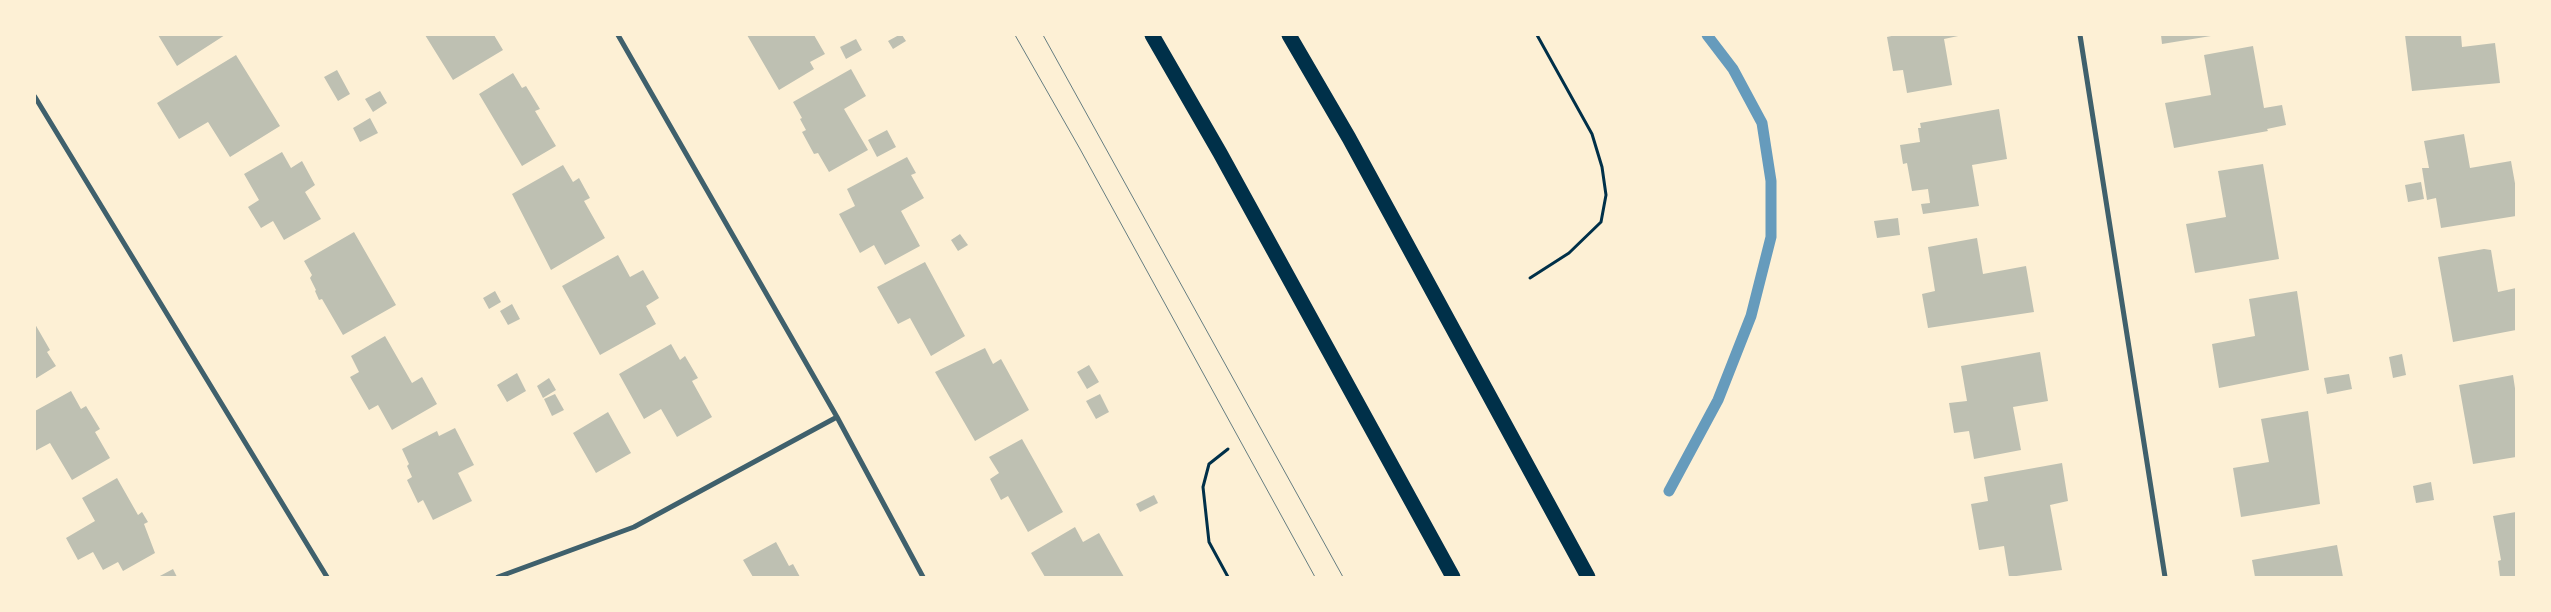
<!DOCTYPE html>
<html>
<head>
<meta charset="utf-8">
<style>
  body { margin:0 }
  #map { position:relative; width:2551px; height:612px; overflow:hidden; background:#fdf0d5; font-family:Montserrat,sans-serif }
  canvas { display:block }
  .frame { position:absolute; inset:0; border:36px solid #fdf0d5; pointer-events:none }
</style>
</head>
<body>
<div id="map">
<canvas width="2551" height="612"></canvas>
<div class="frame"></div>
</div>
<script>
const context = document.querySelector('canvas').getContext('2d');
context.lineJoin = 'round';
function poly(rows) {
  const path = new Path2D();
  for (const r of rows) {
    path.moveTo(r[0], r[1]);
    for (let i = 2; i < r.length; i += 2) path.lineTo(r[i], r[i + 1]);
  }
  return path;
}
function stroke(path, color, width, dash) {
  context.strokeStyle = color;
  context.lineWidth = width;
  context.lineCap = dash ? 'butt' : 'round';
  context.setLineDash(dash || []);
  context.stroke(path);
}
function fill(path, color) {
  context.fillStyle = color;
  context.fill(path, 'evenodd');
}
const stream = poly([
  [1669,491,1718,400,1751,316,1771,237,1771,181,1762,123,1733,69,1707,35]
]);
const building = poly([
  [158,35,225,35,177,66],
  [425,35,494,35,503,50,453,80],
  [747,35,814,35,825,54,810,62,814,69,779,90],
  [899,35,902,35,906,41,893,49,888,41],
  [1896,35,1963,35,1944,39,1952,85,1907,93,1903,70,1893,71,1887,37],
  [2161,35,2210,35,2211,36,2162,44],
  [2405,35,2461,35,2462,47,2495,43,2500,83,2412,91],
  [856,39,862,50,846,59,840,47],
  [2253,46,2264,108,2282,105,2286,125,2267,129,2268,131,2174,148,2165,103,2211,95,2204,55],
  [236,55,280,126,230,157,208,122,179,139,157,103],
  [851,69,866,96,844,109,868,150,829,172,818,153,814,154,802,132,806,130,800,119,802,118,793,102],
  [337,70,350,94,338,101,324,77],
  [513,73,522,88,526,86,540,109,535,111,556,146,522,166,479,94],
  [380,91,387,103,373,112,365,99],
  [1999,109,2007,159,1972,165,1979,206,1923,214,1921,204,1930,203,1928,189,1912,191,1907,163,1903,164,1900,145,1920,142,1918,128,1921,128,1920,123],
  [370,118,378,133,360,142,353,128],
  [887,130,896,147,877,157,868,140],
  [2464,134,2470,168,2511,161,2516,189,2516,216,2441,228,2436,198,2427,200,2422,168,2429,168,2424,141],
  [282,152,291,168,302,161,315,185,305,192,321,219,284,240,273,221,261,228,248,207,259,200,244,174],
  [907,157,916,173,911,175,924,198,901,211,920,246,885,265,874,245,860,253,839,214,855,206,847,189],
  [2263,164,2279,259,2195,273,2186,224,2226,217,2218,171],
  [563,165,573,182,579,178,590,198,584,201,605,238,551,270,512,194],
  [2421,182,2424,199,2408,202,2405,185],
  [1898,218,1900,235,1877,238,1874,221],
  [354,232,396,305,343,335,322,299,319,300,315,291,316,290,310,278,312,275,304,261],
  [960,234,968,245,958,251,951,240],
  [1977,238,1983,274,2026,266,2034,312,1928,328,1922,294,1935,291,1928,247],
  [2484,249,2491,250,2498,292,2516,288,2516,330,2453,342,2438,257],
  [618,255,630,277,643,270,659,298,646,306,656,324,600,355,562,286],
  [925,262,965,336,931,356,910,318,898,324,877,287],
  [495,291,501,302,489,309,483,298],
  [2297,291,2309,370,2219,388,2212,344,2255,336,2249,299],
  [512,304,520,319,508,325,500,311],
  [35,324,50,350,47,352,56,366,35,379],
  [385,336,412,383,422,377,437,404,392,430,378,405,369,410,350,377,359,372,351,356],
  [671,344,680,360,685,356,698,378,692,381,712,417,677,437,661,409,644,419,619,374],
  [985,348,993,364,1001,359,1029,410,975,441,935,372],
  [2040,352,2048,401,2013,407,2021,450,1974,459,1969,431,1954,433,1949,403,1967,401,1961,366],
  [2402,354,2406,375,2393,378,2389,357],
  [1089,365,1099,382,1087,389,1077,372],
  [517,373,526,391,507,402,497,385],
  [2349,374,2352,389,2327,394,2324,378],
  [2513,375,2516,395,2516,457,2473,464,2459,385],
  [549,378,556,390,543,398,537,386],
  [71,391,81,409,86,406,100,429,95,432,110,458,72,480,50,443,35,451,35,411],
  [555,394,564,410,552,416,544,399],
  [1100,394,1109,412,1096,419,1086,401],
  [2308,411,2320,504,2241,517,2233,468,2269,462,2261,419],
  [608,412,631,453,596,473,573,433],
  [455,428,474,465,458,473,472,501,433,520,423,500,418,503,407,480,412,477,407,466,409,464,402,449,437,431,439,436],
  [1022,439,1063,512,1028,532,1008,496,1001,500,990,479,999,473,989,457],
  [2062,463,2068,501,2050,505,2062,570,2009,577,2004,546,1979,550,1971,504,1988,501,1984,477],
  [117,478,138,515,142,512,148,522,144,524,155,553,123,571,118,562,103,570,93,552,78,560,66,538,95,521,82,498],
  [2431,482,2434,500,2416,503,2413,486],
  [1154,495,1158,503,1140,512,1136,504],
  [2516,512,2516,577,2500,577,2498,561,2501,560,2493,516],
  [1075,527,1083,542,1099,533,1124,577,1045,577,1031,553],
  [776,542,789,566,793,564,800,577,753,577,743,560],
  [2337,545,2343,577,2255,577,2252,560],
  [173,569,177,577,158,577]
]);
const path = poly([
  [1530,278,1569,253,1601,222,1606,195,1602,167,1592,134,1537,35],
  [1228,449,1209,464,1203,487,1209,542,1228,577]
]);
const minor = poly([
  [618,35,837,417,923,577],
  [2080,35,2165,577],
  [35,97,327,577],
  [498,577,634,527,837,417]
]);
const motorway = poly([
  [1152,35,1220,153,1453,577],
  [1289,35,1349,138,1588,577]
]);
const tram = poly([
  [1015,35,1080,149,1315,577],
  [1043,35,1343,577]
]);
stroke(stream, '#669bbc', 11);
fill(building, '#bec0b2');
stroke(path, '#003049', 3);
stroke(minor, '#3f606c', 5);
stroke(motorway, '#003049', 15);
stroke(tram, '#657d81', 1);
</script>
</body>
</html>
